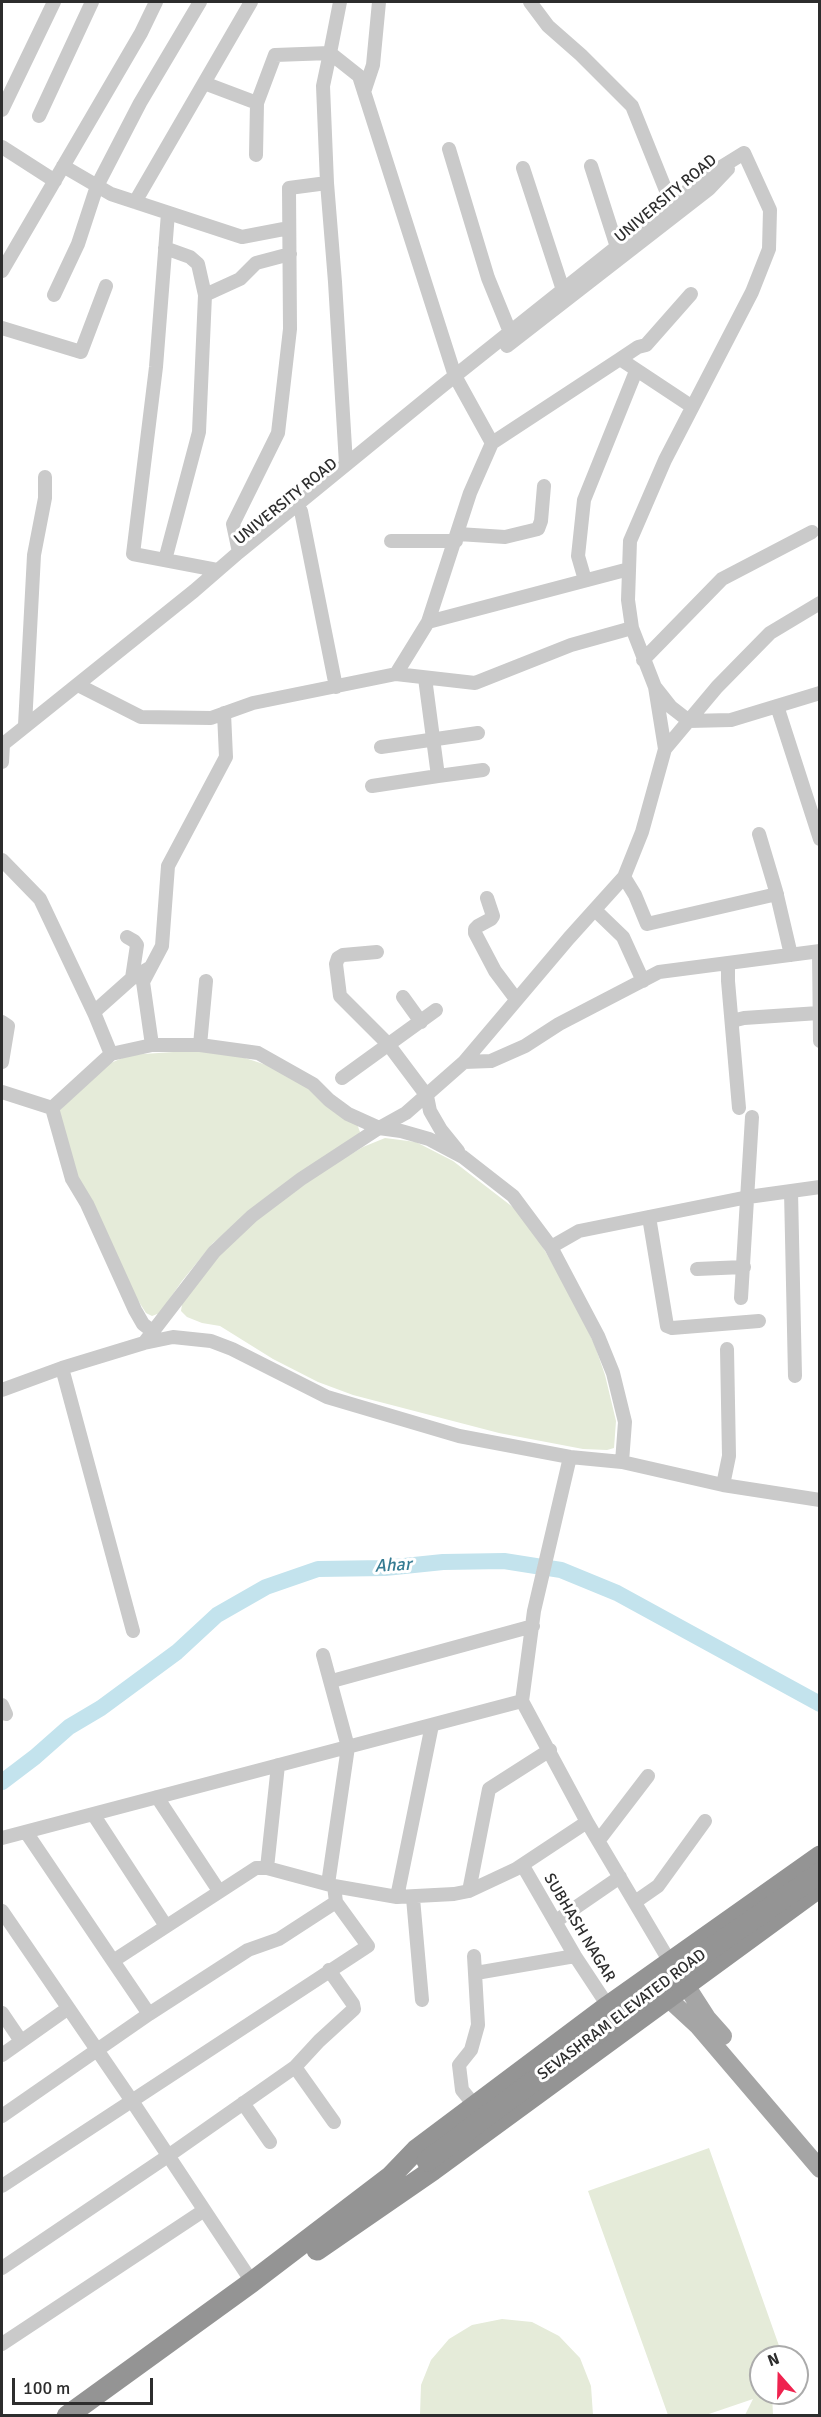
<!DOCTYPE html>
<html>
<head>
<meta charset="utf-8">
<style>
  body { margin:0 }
  #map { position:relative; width:821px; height:2417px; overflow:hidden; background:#fff; font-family:Signika,sans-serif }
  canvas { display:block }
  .frame { position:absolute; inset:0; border:3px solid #2d2d2d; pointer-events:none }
  .north { position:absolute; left:749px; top:2345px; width:60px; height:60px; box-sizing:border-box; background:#fff; border:2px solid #ababab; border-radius:50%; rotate:340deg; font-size:16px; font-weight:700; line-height:24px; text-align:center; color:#2d2d2d }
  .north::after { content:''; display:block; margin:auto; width:21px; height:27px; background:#ef234f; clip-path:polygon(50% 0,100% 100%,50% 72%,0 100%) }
  .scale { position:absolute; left:12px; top:2378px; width:141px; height:27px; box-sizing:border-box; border:3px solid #2d2d2d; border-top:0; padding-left:8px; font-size:18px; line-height:21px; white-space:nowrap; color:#2d2d2d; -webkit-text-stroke:4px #fff; paint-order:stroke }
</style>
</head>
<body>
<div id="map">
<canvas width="821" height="2417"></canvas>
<div class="frame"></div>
<div class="north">N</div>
<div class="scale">100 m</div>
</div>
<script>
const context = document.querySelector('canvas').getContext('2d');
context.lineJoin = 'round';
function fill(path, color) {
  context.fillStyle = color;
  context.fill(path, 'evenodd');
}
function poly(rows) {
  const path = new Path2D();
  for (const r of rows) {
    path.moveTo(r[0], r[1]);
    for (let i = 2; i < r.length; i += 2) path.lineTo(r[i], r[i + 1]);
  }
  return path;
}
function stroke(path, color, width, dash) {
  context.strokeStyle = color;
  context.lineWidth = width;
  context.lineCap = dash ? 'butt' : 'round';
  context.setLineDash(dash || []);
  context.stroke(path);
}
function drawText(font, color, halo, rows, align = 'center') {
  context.font = font + ' Signika,sans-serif';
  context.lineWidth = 6;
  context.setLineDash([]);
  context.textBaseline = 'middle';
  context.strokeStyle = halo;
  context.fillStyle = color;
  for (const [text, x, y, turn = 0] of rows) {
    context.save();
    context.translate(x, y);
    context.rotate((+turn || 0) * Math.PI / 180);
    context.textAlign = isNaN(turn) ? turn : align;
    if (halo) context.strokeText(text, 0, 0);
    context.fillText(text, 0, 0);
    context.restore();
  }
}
const green = poly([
  [203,1050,245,1058,282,1070,316,1092,341,1117,357,1124,360,1132,356,1139,287,1182,213,1243,182,1281,160,1313,152,1316,146,1313,127,1283,76,1178,59,1111,104,1066,129,1055],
  [385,1138,416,1142,453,1161,514,1208,538,1239,576,1304,595,1346,605,1375,616,1421,614,1448,607,1450,583,1449,499,1433,353,1395,318,1382,273,1359,220,1326,202,1323,187,1317,181,1311,183,1298,211,1262,257,1219,326,1169,363,1147],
  [709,2148,783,2357,761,2357,761,2393,772,2393,773,2415,745,2415,753,2399,706,2415,668,2415,588,2191],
  [502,2319,532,2322,559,2336,580,2358,591,2386,593,2415,420,2415,421,2385,431,2360,449,2339,472,2325]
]);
const river = poly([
  [2,1782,35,1757,69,1727,101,1708,177,1652,217,1615,266,1587,318,1569,385,1568,443,1562,504,1561,561,1570,617,1593,820,1704]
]);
const minor = poly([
  [340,2,330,53,359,76,455,376,492,443,620,359,691,406],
  [530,2,548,26,581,55,632,106,671,203,676,209],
  [204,83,257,103,275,55,330,53,323,86,327,183],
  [364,92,373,65,379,2],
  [2,110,54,2],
  [39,116,92,2],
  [2,147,55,181],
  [449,149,488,278,510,332],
  [256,155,257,103],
  [63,166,111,194,242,237,289,228],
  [591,166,617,247],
  [523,168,563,290],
  [135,202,251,2],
  [168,213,156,367,133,554,217,570],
  [2,271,141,33,156,2],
  [54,295,78,244,97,186,140,103,200,2],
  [205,295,240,279,256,263,290,254],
  [2,328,81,352,106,286],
  [507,346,709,189,728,169],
  [620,359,638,347,646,345,691,294],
  [301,511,336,687],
  [458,534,505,537,538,529,541,521,544,486],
  [391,541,456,541],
  [239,552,233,524,278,433,290,329,289,188,327,183,335,282,346,464],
  [165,560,199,432,205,295,198,264,190,257,165,248],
  [585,580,578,556,584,500,636,371],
  [428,622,629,569],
  [643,660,722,579,812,532],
  [396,674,475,683,571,645,632,628],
  [425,678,438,776,483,770],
  [78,685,141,717,211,718,253,703,396,674,428,622,470,493,492,443],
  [656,688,671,707,689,721,731,720,820,693],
  [777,706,820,839],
  [25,725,34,555,45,498,45,477],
  [2,745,194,591,239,552,441,387,702,179,744,153],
  [381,747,478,733],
  [665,749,655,687,632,628,628,600,630,541,665,460,752,292,769,249,770,210,744,153],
  [2,762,3,744],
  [372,786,438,776],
  [759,834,776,891,791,955],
  [2,860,40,899,95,1015,111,1054,52,1108,72,1179,87,1204,135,1310,143,1324,152,1331],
  [624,877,635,895,647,924,777,894],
  [487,898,493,916,491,919,478,926,475,929,475,933,495,971,516,999],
  [596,911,623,937,643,981],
  [127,937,134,941,137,945,132,978],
  [819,951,820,1041],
  [377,952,343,955,338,958,336,964,340,996,388,1044,427,1096,430,1111,441,1130,458,1151],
  [728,963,728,981,739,1108],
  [403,997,421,1022],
  [94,1012,131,979,151,967],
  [732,1021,744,1018,819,1013],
  [2,1022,8,1026,2,1062],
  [152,1045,143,982,162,946,168,866,226,757,224,713],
  [200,1045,206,981],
  [111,1054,152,1045,200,1045,258,1053,313,1084,329,1100,348,1114,379,1128,401,1131,429,1139,463,1157,513,1196,551,1247,598,1336,613,1373,625,1422,622,1462],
  [464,1062,491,1061,525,1046,559,1024,659,972,820,951],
  [342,1078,436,1010],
  [2,1092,52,1108],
  [791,1191,795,1376],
  [649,1217,667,1326,672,1328,759,1321],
  [551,1247,579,1231,748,1197,820,1187],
  [697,1269,744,1267],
  [741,1298,752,1117],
  [144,1343,214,1252,252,1216,301,1179,379,1128,406,1113,464,1062,569,938,624,877,642,832,665,749,717,687,770,633,820,603],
  [62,1368,133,1631],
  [2,1390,62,1368,144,1343,173,1337,211,1341,232,1349,327,1397,459,1436,570,1457,622,1462,723,1485,820,1500],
  [723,1485,729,1456,727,1349],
  [323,1655,348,1747,328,1884],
  [332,1681,533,1626],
  [522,1701,534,1611,570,1457],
  [2,1705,6,1714],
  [157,1797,219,1891],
  [93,1814,166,1926],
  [26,1832,113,1961],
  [2,1838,522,1701,587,1822,670,1962],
  [599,1840,648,1776],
  [523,1866,575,1956,608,2006],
  [267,1868,278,1765],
  [469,1891,489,1789,550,1750],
  [397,1897,432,1725],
  [413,1898,422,2000],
  [635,1902,658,1886,705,1821],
  [2,1911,132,2101,252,2282],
  [556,1921,620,1877],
  [474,1956,478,2025,471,2050,459,2065,462,2090,475,2106],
  [476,1973,575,1956],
  [2,2013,21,2041],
  [149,2014,248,1950,279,1939,336,1902],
  [2,2055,67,2009],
  [295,2067,319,2041,354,2009,353,2004,329,1970],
  [243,2103,270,2142],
  [2,2116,149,2014,113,1961,256,1868,267,1868,334,1886,397,1897,454,1894,469,1891,516,1869,587,1822],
  [2,2186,368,1946,336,1902,334,1886],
  [2,2268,168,2156,295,2067,334,2122],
  [2,2344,203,2211]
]);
const major = poly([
  [678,1973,707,2018,723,2036],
  [659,1990,698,2026,820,2169]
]);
const highway = poly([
  [317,2250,433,2170,820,1887],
  [67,2416,252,2282,391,2176,416,2150,608,2006,820,1856]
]);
const highwayBridge = poly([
  [427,2161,706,1952,820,1873]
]);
const streetNames = [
  ["UNIVERSITY ROAD",666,199,-40],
  ["UNIVERSITY ROAD",286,502,-39],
  ["SUBHASH NAGAR",579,1928,59],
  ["SEVASHRAM ELEVATED ROAD",622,2015,-37]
];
const waterNames = [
  ["Ahar",393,1566,-3]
];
fill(green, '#e5ebd9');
stroke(river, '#c3e3ed', 16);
stroke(minor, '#cacaca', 14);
stroke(major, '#a5a5a5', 18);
stroke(highway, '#949494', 21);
stroke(highwayBridge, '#949494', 21);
drawText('16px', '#2d2d2d', '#fff', streetNames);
drawText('italic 18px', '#367c93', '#fff', waterNames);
</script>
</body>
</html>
